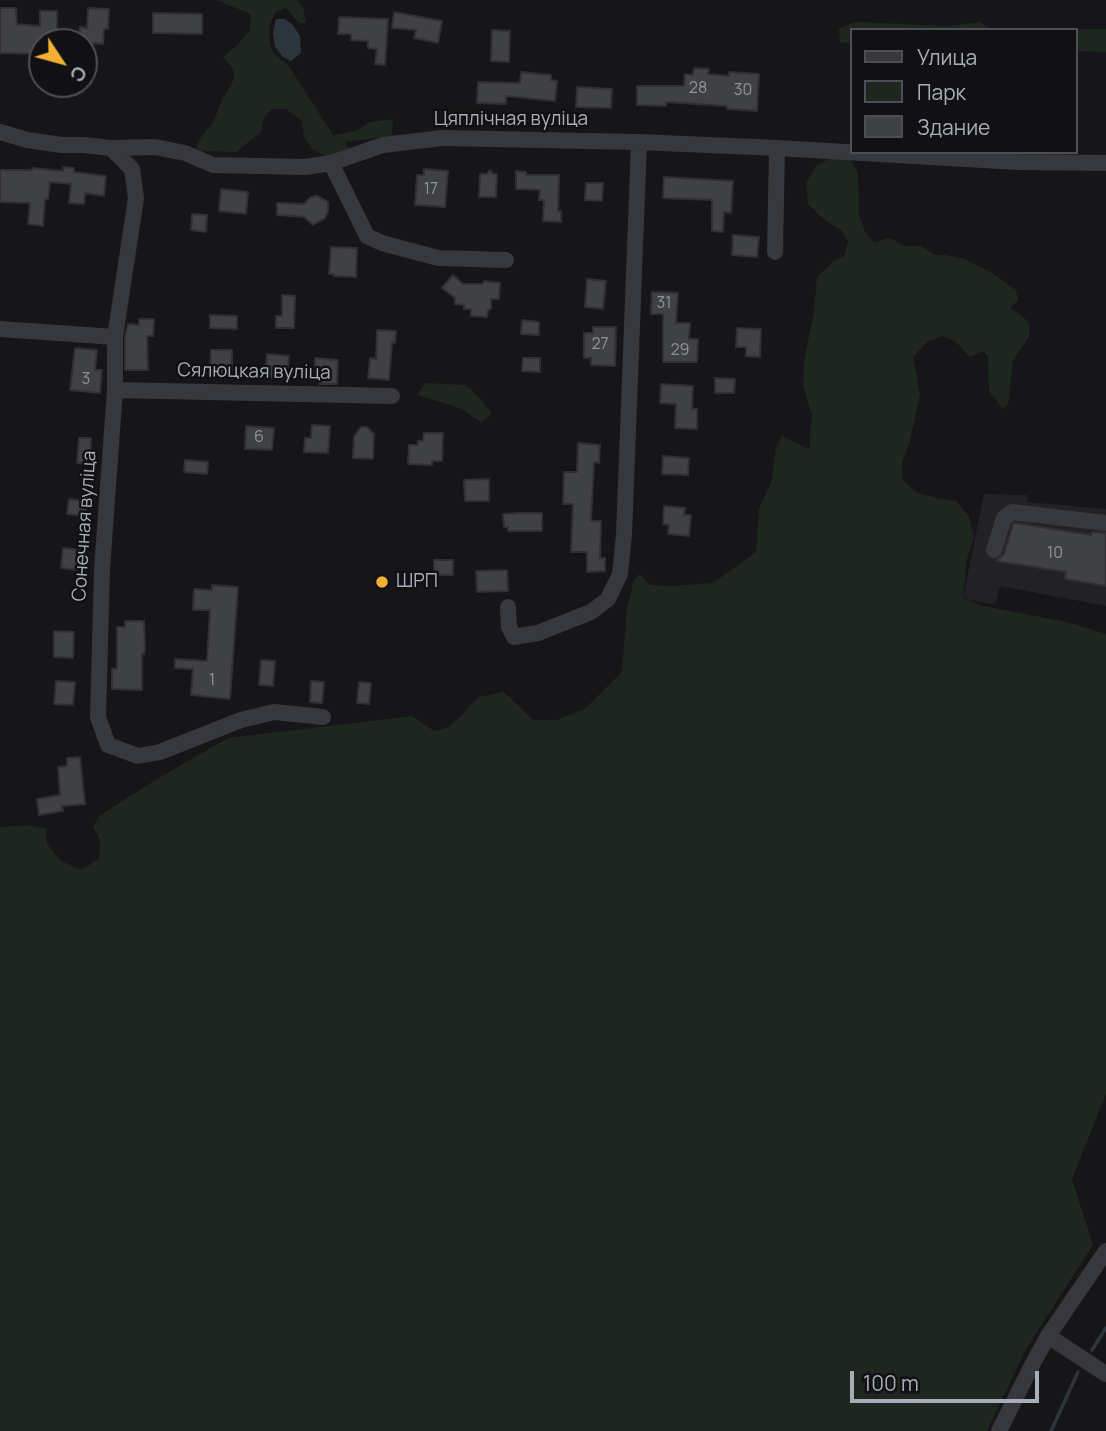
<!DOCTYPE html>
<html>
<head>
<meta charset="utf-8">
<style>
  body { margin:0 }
  #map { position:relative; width:1106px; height:1431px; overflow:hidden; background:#161618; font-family:Manrope,sans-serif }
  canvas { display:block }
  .legend { position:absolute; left:850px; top:28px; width:228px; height:126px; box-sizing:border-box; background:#111113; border:2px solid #4d4f55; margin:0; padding:9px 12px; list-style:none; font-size:21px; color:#a8adb8 }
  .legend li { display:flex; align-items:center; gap:14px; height:35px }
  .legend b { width:35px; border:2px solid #4d4f55 }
  .north { position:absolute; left:28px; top:28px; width:70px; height:70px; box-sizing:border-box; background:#111113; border:2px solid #4d4f55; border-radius:50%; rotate:126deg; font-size:19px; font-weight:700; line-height:28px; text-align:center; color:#a8adb8 }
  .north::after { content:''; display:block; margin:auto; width:24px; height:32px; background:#f2b134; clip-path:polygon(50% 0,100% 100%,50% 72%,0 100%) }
  .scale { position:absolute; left:850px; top:1371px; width:189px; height:32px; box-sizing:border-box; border:4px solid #a8adb8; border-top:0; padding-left:9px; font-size:21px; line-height:24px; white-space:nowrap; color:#a8adb8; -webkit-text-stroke:5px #111113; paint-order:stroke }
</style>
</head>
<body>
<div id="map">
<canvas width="1106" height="1431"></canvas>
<ul class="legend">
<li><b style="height:9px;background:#37383d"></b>Улица</li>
<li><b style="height:19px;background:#1e261f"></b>Парк</li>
<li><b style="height:19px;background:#404145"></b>Здание</li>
</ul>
<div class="north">С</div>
<div class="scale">100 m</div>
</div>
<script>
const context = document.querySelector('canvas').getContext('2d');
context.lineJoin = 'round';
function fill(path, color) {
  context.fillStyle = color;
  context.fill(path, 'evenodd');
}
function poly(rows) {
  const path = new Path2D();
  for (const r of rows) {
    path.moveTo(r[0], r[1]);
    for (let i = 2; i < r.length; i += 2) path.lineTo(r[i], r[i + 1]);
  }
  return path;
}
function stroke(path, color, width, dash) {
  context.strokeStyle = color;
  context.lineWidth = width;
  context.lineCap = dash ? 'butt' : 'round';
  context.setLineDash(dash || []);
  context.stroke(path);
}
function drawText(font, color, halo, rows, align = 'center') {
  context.font = font + ' Manrope,sans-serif';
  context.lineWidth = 5;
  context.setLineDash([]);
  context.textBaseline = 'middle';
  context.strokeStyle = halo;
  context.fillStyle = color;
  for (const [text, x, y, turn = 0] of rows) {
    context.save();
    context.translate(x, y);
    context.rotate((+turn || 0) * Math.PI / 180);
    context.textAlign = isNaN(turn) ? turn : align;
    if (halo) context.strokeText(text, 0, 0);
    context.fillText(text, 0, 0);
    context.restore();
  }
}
const built = poly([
  [984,494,1027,495,1027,502,1106,509,1106,606,1000,586,995,605,963,598]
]);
const green = poly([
  [216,0,297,0,303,7,306,23,299,23,286,8,276,12,269,26,270,45,274,54,288,65,333,135,356,131,370,122,393,119,392,136,346,142,348,150,329,158,312,149,304,137,302,121,286,109,272,109,264,117,262,131,236,152,196,151,198,141,214,121,221,102,234,79,234,70,223,57,237,45,249,32,251,14],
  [855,22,948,26,980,22,993,30,852,30,852,44,840,42,839,28],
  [1106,29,1106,52,1076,51,1076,30,1013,30],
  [837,155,851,161,858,173,859,214,865,232,874,242,890,238,905,246,921,246,934,255,945,255,965,259,989,271,1016,290,1018,300,1010,308,1020,314,1029,323,1029,337,1013,360,1008,404,1003,409,989,391,988,356,982,351,970,357,956,342,943,336,928,341,913,357,920,394,910,441,902,463,903,480,916,492,936,498,956,501,969,516,974,536,967,559,963,598,983,606,1067,622,1106,634,1106,1094,1072,1179,1093,1245,1026,1349,987,1431,0,1431,0,827,28,825,46,829,47,844,61,861,82,870,99,858,100,840,93,827,99,816,162,776,228,738,412,716,434,731,449,727,463,714,478,697,504,692,533,720,557,720,586,708,622,672,627,607,634,580,640,574,650,585,671,586,713,583,756,552,759,509,772,480,776,447,782,436,809,449,812,415,803,386,804,360,814,312,817,277,834,261,844,256,848,241,841,230,823,219,808,204,806,183,817,165],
  [425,383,466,385,479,397,492,414,481,422,462,409,418,395]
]);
const water = poly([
  [276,19,285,19,293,25,300,36,301,53,291,61,283,57,275,47,273,32]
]);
const stream = poly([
  [1092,1350,1106,1328],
  [1051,1431,1078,1372]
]);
const building = poly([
  [0,8,16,8,17,24,40,26,40,11,57,11,57,39,42,38,42,54,0,53,0,8],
  [88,8,109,9,108,29,104,29,103,44,79,42,80,27,87,28,88,8],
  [394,12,442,21,438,43,414,38,416,30,392,28,394,12],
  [153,13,202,14,202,34,153,33,153,13],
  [339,17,388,19,385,65,375,64,377,49,368,48,368,41,351,40,351,34,338,34,339,17],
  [492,30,510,31,509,62,491,61,492,30],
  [694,68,709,69,708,74,729,76,729,72,759,74,757,111,727,109,727,106,666,102,666,106,637,105,637,86,684,86,685,74,693,75,694,68],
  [521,72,551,75,551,80,557,81,555,101,506,96,506,104,477,103,478,82,520,83,521,72],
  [577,87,612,89,611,108,576,107,577,87],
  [63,167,74,168,74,172,106,176,104,196,85,193,84,204,69,203,71,184,50,182,48,199,45,199,43,226,28,224,30,203,0,202,0,170,32,170,32,168,63,171,63,167],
  [424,169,448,171,445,207,415,205,417,175,424,175,424,169],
  [490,170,493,174,497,174,496,197,479,197,480,174,487,174,490,170],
  [516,171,526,172,526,175,559,175,558,211,561,211,561,222,543,221,544,200,539,200,540,190,516,189,516,171],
  [664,177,733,181,731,213,724,212,723,232,712,231,712,200,663,198,664,177],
  [586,183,603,183,602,201,585,200,586,183],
  [221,189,248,192,246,214,219,211,221,189],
  [317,196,328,202,328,211,325,218,313,225,304,217,277,215,277,203,304,204,311,197,317,196],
  [192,214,207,215,206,232,191,230,192,214],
  [733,235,759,237,757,257,732,255,733,235],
  [331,247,357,248,356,277,334,276,334,274,329,274,331,247],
  [453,275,463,284,483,284,484,281,500,283,499,299,491,299,491,309,488,310,487,317,471,316,471,309,464,309,464,305,455,304,455,298,442,288,453,275],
  [587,279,606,281,603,309,585,307,587,279],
  [652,292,678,293,676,323,690,323,689,339,698,339,697,362,663,362,663,314,651,314,652,292],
  [282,295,295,296,294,328,276,328,276,316,282,316,282,295],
  [210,315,237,316,237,329,210,328,210,315],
  [139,319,154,319,153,336,147,336,148,370,125,370,125,338,128,324,139,325,139,319],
  [522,320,539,322,539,335,521,334,522,320],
  [593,327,616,327,615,366,591,365,591,358,584,358,584,333,593,333,593,327],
  [737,328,761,329,760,357,746,356,746,347,736,347,737,328],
  [377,330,396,331,395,343,392,342,389,380,368,378,370,358,376,359,377,330],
  [75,348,97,350,95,370,102,370,100,393,70,390,75,348],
  [211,350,232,350,232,375,210,375,211,350],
  [267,354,289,356,287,379,265,377,267,354],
  [315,358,338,360,337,384,319,384,320,375,315,373,315,358],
  [523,358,540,358,540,372,522,371,523,358],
  [715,378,735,379,734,393,715,393,715,378],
  [661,384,693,386,692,409,697,409,697,429,675,428,676,404,660,403,661,384],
  [312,425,330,426,328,453,304,452,305,438,311,438,312,425],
  [246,426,274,428,272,450,245,449,246,426],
  [361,427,367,427,374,434,373,459,353,458,354,436,361,427],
  [424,433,443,433,442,461,432,461,432,465,408,464,409,445,418,445,418,441,423,441,424,433],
  [79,438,91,438,90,464,77,463,79,438],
  [578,443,600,445,599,463,594,462,591,521,601,521,600,558,605,558,605,571,587,572,587,552,571,552,573,504,563,504,564,472,577,472,578,443],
  [663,456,689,458,688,475,662,474,663,456],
  [185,460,208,462,207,474,184,472,185,460],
  [489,479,489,501,465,501,464,480,489,479],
  [69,499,87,502,86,516,67,514,69,499],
  [664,506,685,508,684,515,691,515,689,536,668,534,669,525,663,524,664,506],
  [520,513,542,513,542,531,508,531,508,527,504,527,503,514,520,513],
  [1015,523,1091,535,1092,532,1106,533,1106,586,1065,579,1066,572,996,561,1004,554,1013,524,1015,523],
  [63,548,80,550,78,570,61,568,63,548],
  [434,560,453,560,453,575,434,575,434,560],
  [507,570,508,591,477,592,476,571,507,570],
  [212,585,238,587,230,699,191,695,193,669,175,668,175,659,207,661,210,610,193,610,194,589,212,590,212,585],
  [125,621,144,621,145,649,144,654,142,654,142,690,112,689,112,669,117,669,117,627,125,627,125,621],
  [54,631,74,632,73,658,54,657,54,631],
  [261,660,275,661,273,686,259,685,261,660],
  [56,681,75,682,73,705,54,704,56,681],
  [311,681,324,682,322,703,310,702,311,681],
  [359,682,371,683,369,704,357,703,359,682],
  [80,757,85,804,62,806,63,811,39,815,37,799,60,795,58,767,67,766,67,758,80,757]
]);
const minor = poly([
  [0,132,27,140,62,145,84,145,111,148,155,147,185,153,213,165,305,167,331,163,383,145,442,138,639,142,777,148,1017,162,1106,163],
  [111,148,132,169,136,198,115,337,115,390,102,569,98,717,108,745,138,756,160,752,241,720,274,712,323,717],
  [331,163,367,236,382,243,438,258,506,260],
  [775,252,777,148],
  [0,329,115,337],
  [115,390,392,396],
  [994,550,1004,518,1012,512,1106,523],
  [508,607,509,627,514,637,538,633,591,612,608,599,620,574,624,535,639,142],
  [1048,1336,1106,1374],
  [999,1431,1032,1365,1048,1336,1106,1251]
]);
const markers = [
  [382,582,7,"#f2b134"]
];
const numberNames = [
  ["28",698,89],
  ["30",743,91],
  ["17",431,190],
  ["31",664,304],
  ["27",600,345],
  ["29",680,351],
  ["3",86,380],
  ["6",259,438],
  ["10",1055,554],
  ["1",212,681]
];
const streetNames = [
  ["Цяплічная вуліца",511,120],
  ["Сялюцкая вуліца",254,372,1],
  ["Сонечная вуліца",85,526,-86]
];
const poiNames = [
  ["ШРП",396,582]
];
fill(built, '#222225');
fill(green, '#1e261f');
fill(water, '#2c353c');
stroke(stream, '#2c353c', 3.5);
fill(building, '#404145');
stroke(building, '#303034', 2);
stroke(minor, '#37383d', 16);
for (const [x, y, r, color] of markers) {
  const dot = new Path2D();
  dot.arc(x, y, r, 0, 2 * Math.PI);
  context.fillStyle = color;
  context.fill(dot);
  stroke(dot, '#111113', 2.5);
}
drawText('16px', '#8e929b', null, numberNames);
drawText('19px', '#a8adb8', '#111113', streetNames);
drawText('19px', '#a8adb8', '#111113', poiNames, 'left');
</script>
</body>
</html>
